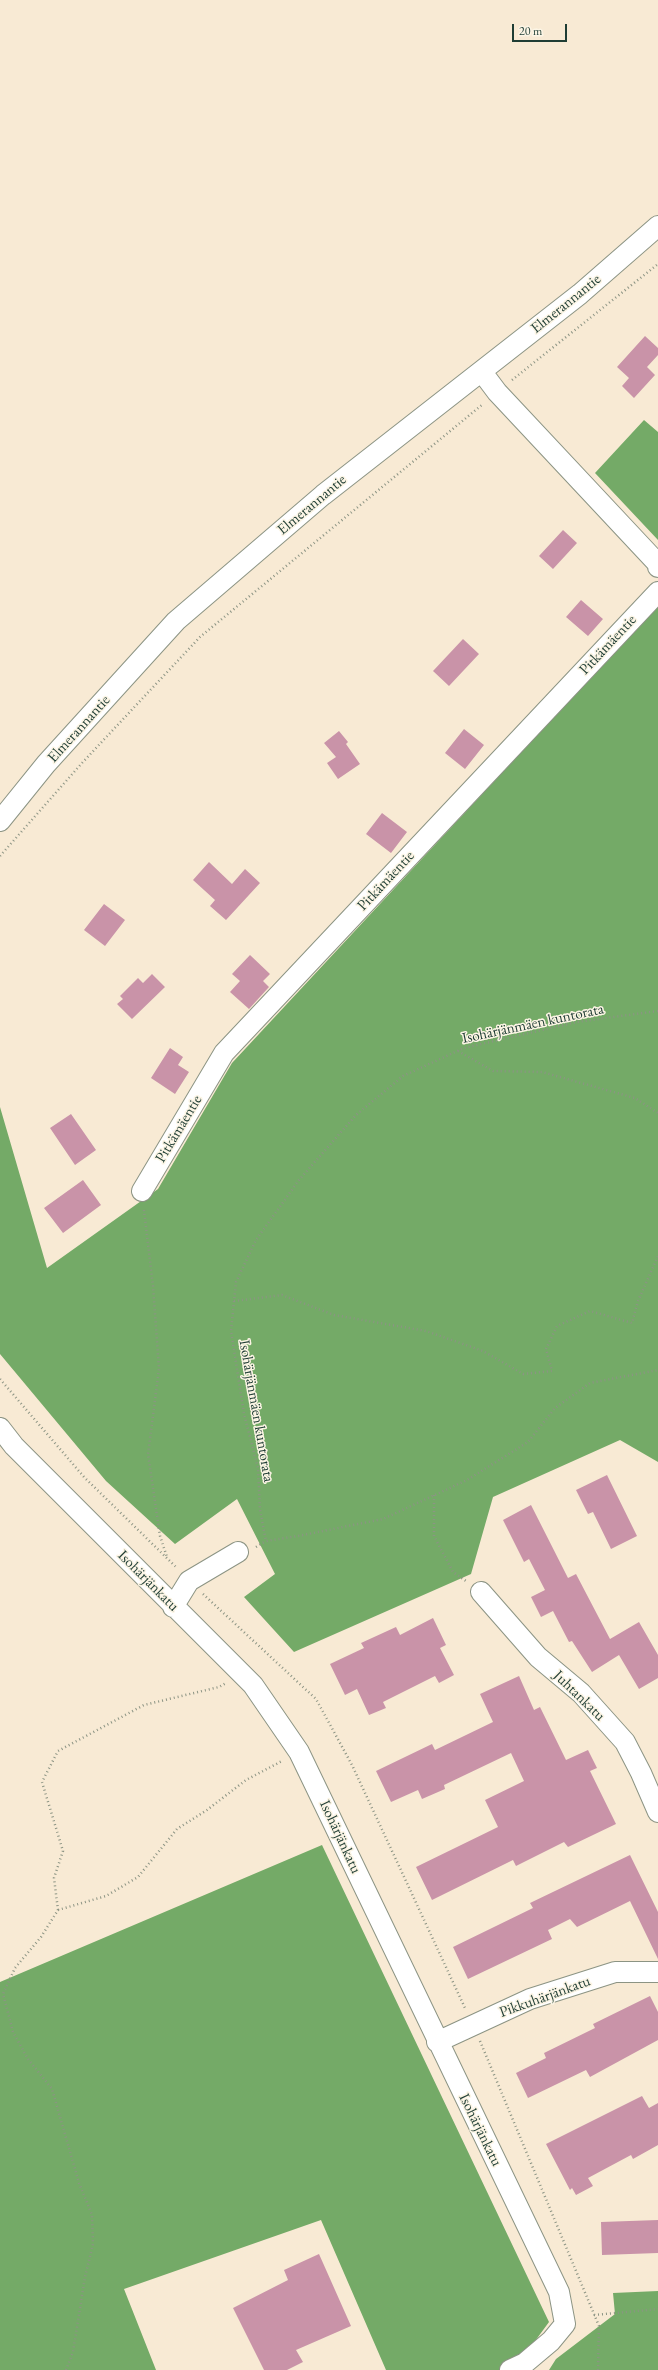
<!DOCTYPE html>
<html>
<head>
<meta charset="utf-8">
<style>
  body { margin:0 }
  #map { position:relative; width:658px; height:2370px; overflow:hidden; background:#f8ead4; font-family:"EB Garamond",serif }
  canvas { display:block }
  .scale { position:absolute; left:512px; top:24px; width:55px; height:18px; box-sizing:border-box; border:2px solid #1f3d34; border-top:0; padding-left:5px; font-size:12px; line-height:14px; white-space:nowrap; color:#1f3d34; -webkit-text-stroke:3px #fcf5e5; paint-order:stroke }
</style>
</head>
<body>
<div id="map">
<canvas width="658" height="2370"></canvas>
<div class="scale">20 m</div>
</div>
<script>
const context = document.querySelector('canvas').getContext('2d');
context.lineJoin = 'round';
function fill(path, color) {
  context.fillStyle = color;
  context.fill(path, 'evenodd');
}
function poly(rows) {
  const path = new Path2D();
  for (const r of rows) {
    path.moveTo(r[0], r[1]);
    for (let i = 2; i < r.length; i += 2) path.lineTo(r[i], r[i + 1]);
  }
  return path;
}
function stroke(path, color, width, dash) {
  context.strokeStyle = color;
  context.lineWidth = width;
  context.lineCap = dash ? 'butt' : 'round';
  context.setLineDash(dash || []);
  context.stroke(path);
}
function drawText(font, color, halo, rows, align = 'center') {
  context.font = font + ' "EB Garamond",serif';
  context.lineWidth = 3;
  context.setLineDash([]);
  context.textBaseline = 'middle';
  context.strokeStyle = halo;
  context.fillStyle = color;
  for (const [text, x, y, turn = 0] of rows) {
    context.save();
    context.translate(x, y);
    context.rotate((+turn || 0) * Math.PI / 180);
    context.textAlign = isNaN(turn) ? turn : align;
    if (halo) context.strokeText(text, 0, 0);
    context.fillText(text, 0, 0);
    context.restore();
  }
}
const forest = poly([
  [644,420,658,432,658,540,595,473],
  [658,605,658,1462,620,1440,493,1497,471,1574,294,1652,244,1597,275,1574,237,1499,175,1544,106,1481,0,1354,0,1107,47,1268,158,1189,232,1063],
  [322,1845,549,2322,516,2367,507,2370,386,2370,321,2220,124,2289,156,2370,0,2370,0,1982],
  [658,2291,658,2370,549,2370,556,2359,615,2314,613,2293]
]);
const building = poly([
  [645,336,658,348,658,355,647,367,655,375,634,398,622,386,629,378,617,367],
  [563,530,577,543,553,569,539,556],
  [581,600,603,619,588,636,566,617],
  [463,639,479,654,449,686,433,671],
  [464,729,484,745,465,769,445,753],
  [339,731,348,742,346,744,360,764,338,779,327,763,336,757,324,743],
  [382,813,407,832,391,853,366,834],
  [209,862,232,884,245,869,260,883,226,920,210,906,215,900,193,880],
  [104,904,125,920,105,946,84,930],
  [250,955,270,974,263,981,269,987,249,1009,230,992,240,981,232,974],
  [152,974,165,987,132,1019,117,1004,123,999,120,996,138,978,143,983],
  [170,1048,183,1057,178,1065,189,1072,175,1094,151,1078],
  [71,1114,96,1150,75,1165,50,1128],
  [83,1180,101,1205,63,1233,44,1208],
  [607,1475,637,1536,611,1549,593,1512,588,1514,576,1490],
  [531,1505,568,1578,576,1574,610,1639,639,1622,658,1655,658,1678,639,1689,619,1655,592,1672,572,1641,569,1642,553,1611,541,1617,531,1597,545,1590,529,1559,524,1562,503,1520],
  [433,1618,446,1645,440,1648,454,1675,439,1683,435,1676,383,1702,386,1708,369,1715,357,1689,345,1695,330,1664,364,1648,361,1643,396,1627,400,1635],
  [519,1676,534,1710,540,1707,566,1760,588,1750,597,1768,590,1771,616,1824,568,1847,564,1842,516,1866,513,1860,432,1900,416,1867,498,1827,485,1800,524,1781,511,1753,444,1785,445,1789,422,1799,418,1790,391,1802,376,1771,432,1744,435,1750,493,1722,480,1694],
  [630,1855,658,1912,658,1959,630,1901,577,1927,570,1919,548,1930,552,1939,468,1979,453,1947,533,1908,530,1903],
  [650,1996,658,2012,658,2040,590,2077,586,2070,528,2098,516,2073,546,2058,544,2053,595,2028,593,2024],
  [642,2096,649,2108,658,2103,658,2145,633,2159,631,2155,588,2178,593,2186,576,2195,572,2188,570,2190,546,2144],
  [658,2220,658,2253,602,2255,601,2222],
  [319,2254,351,2326,296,2350,303,2362,287,2370,264,2370,233,2308,288,2280,284,2270]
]);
const path = poly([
  [512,380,658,264],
  [0,856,82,763,200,637,483,404],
  [658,1011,577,1022,464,1048,403,1076,356,1115,299,1180,256,1240,236,1282,231,1331,244,1414,258,1468,260,1510,266,1541,298,1536,383,1519,467,1480,528,1442,555,1408,590,1383,658,1370],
  [458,1051,493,1071,542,1072,635,1098,658,1113],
  [144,1210,153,1286,159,1369,148,1454,160,1536,167,1557],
  [234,1301,282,1295,334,1315,426,1331,483,1351,523,1374,552,1371,546,1349,557,1326,590,1311,632,1323,638,1301,658,1256],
  [0,1379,84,1477,177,1568],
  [434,1495,434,1536,453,1572,466,1581],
  [256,1547,266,1541],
  [203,1594,316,1699,352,1765,465,2008],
  [58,1910,106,1896,138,1877,177,1829,207,1810,246,1780,282,1761],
  [480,2041,599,2326,598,2370],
  [594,2315,658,2309],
  [66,2370,73,2352,85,2277,93,2244,92,2215,79,2183,52,2089,28,2059,13,2032,3,1994,15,1968,41,1937,58,1910,54,1878,63,1851,42,1782,58,1751,144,1705,219,1687,226,1683]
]);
const minor = poly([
  [482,372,497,392,658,564,658,567],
  [0,821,46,764,176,621,323,495,580,294,658,226],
  [142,1191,224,1053,658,592],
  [0,1428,14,1446,253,1685,299,1752,559,2292,565,2324,551,2341,525,2363,510,2370],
  [481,1592,538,1657,581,1693,625,1742,641,1773,658,1812],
  [173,1607,189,1581,238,1552],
  [437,2042,530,1999,615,1972,658,1972]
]);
const streetNames = [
  ["Elmerannantie",566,304,-39],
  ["Elmerannantie",312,505,-40],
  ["Pitkämäentie",608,645,-47],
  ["Elmerannantie",79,729,-48],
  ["Pitkämäentie",386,881,-47],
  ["Isohärjänmäen kuntorata",533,1024,-12],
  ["Pitkämäentie",179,1129,-59],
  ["Isohärjänmäen kuntorata",256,1411,80],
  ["Isohärjänkatu",148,1581,45],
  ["Juhtankatu",579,1696,44],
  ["Isohärjänkatu",340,1837,65],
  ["Pikkuhärjänkatu",545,1997,-20],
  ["Isohärjänkatu",480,2130,64]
];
fill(forest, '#74aa67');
fill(building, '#c993a8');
stroke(minor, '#8c9484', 22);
stroke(path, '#8c9484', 2.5, [1, 3]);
stroke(minor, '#fff', 20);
drawText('15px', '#1f3d34', '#fcf5e5', streetNames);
</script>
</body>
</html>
